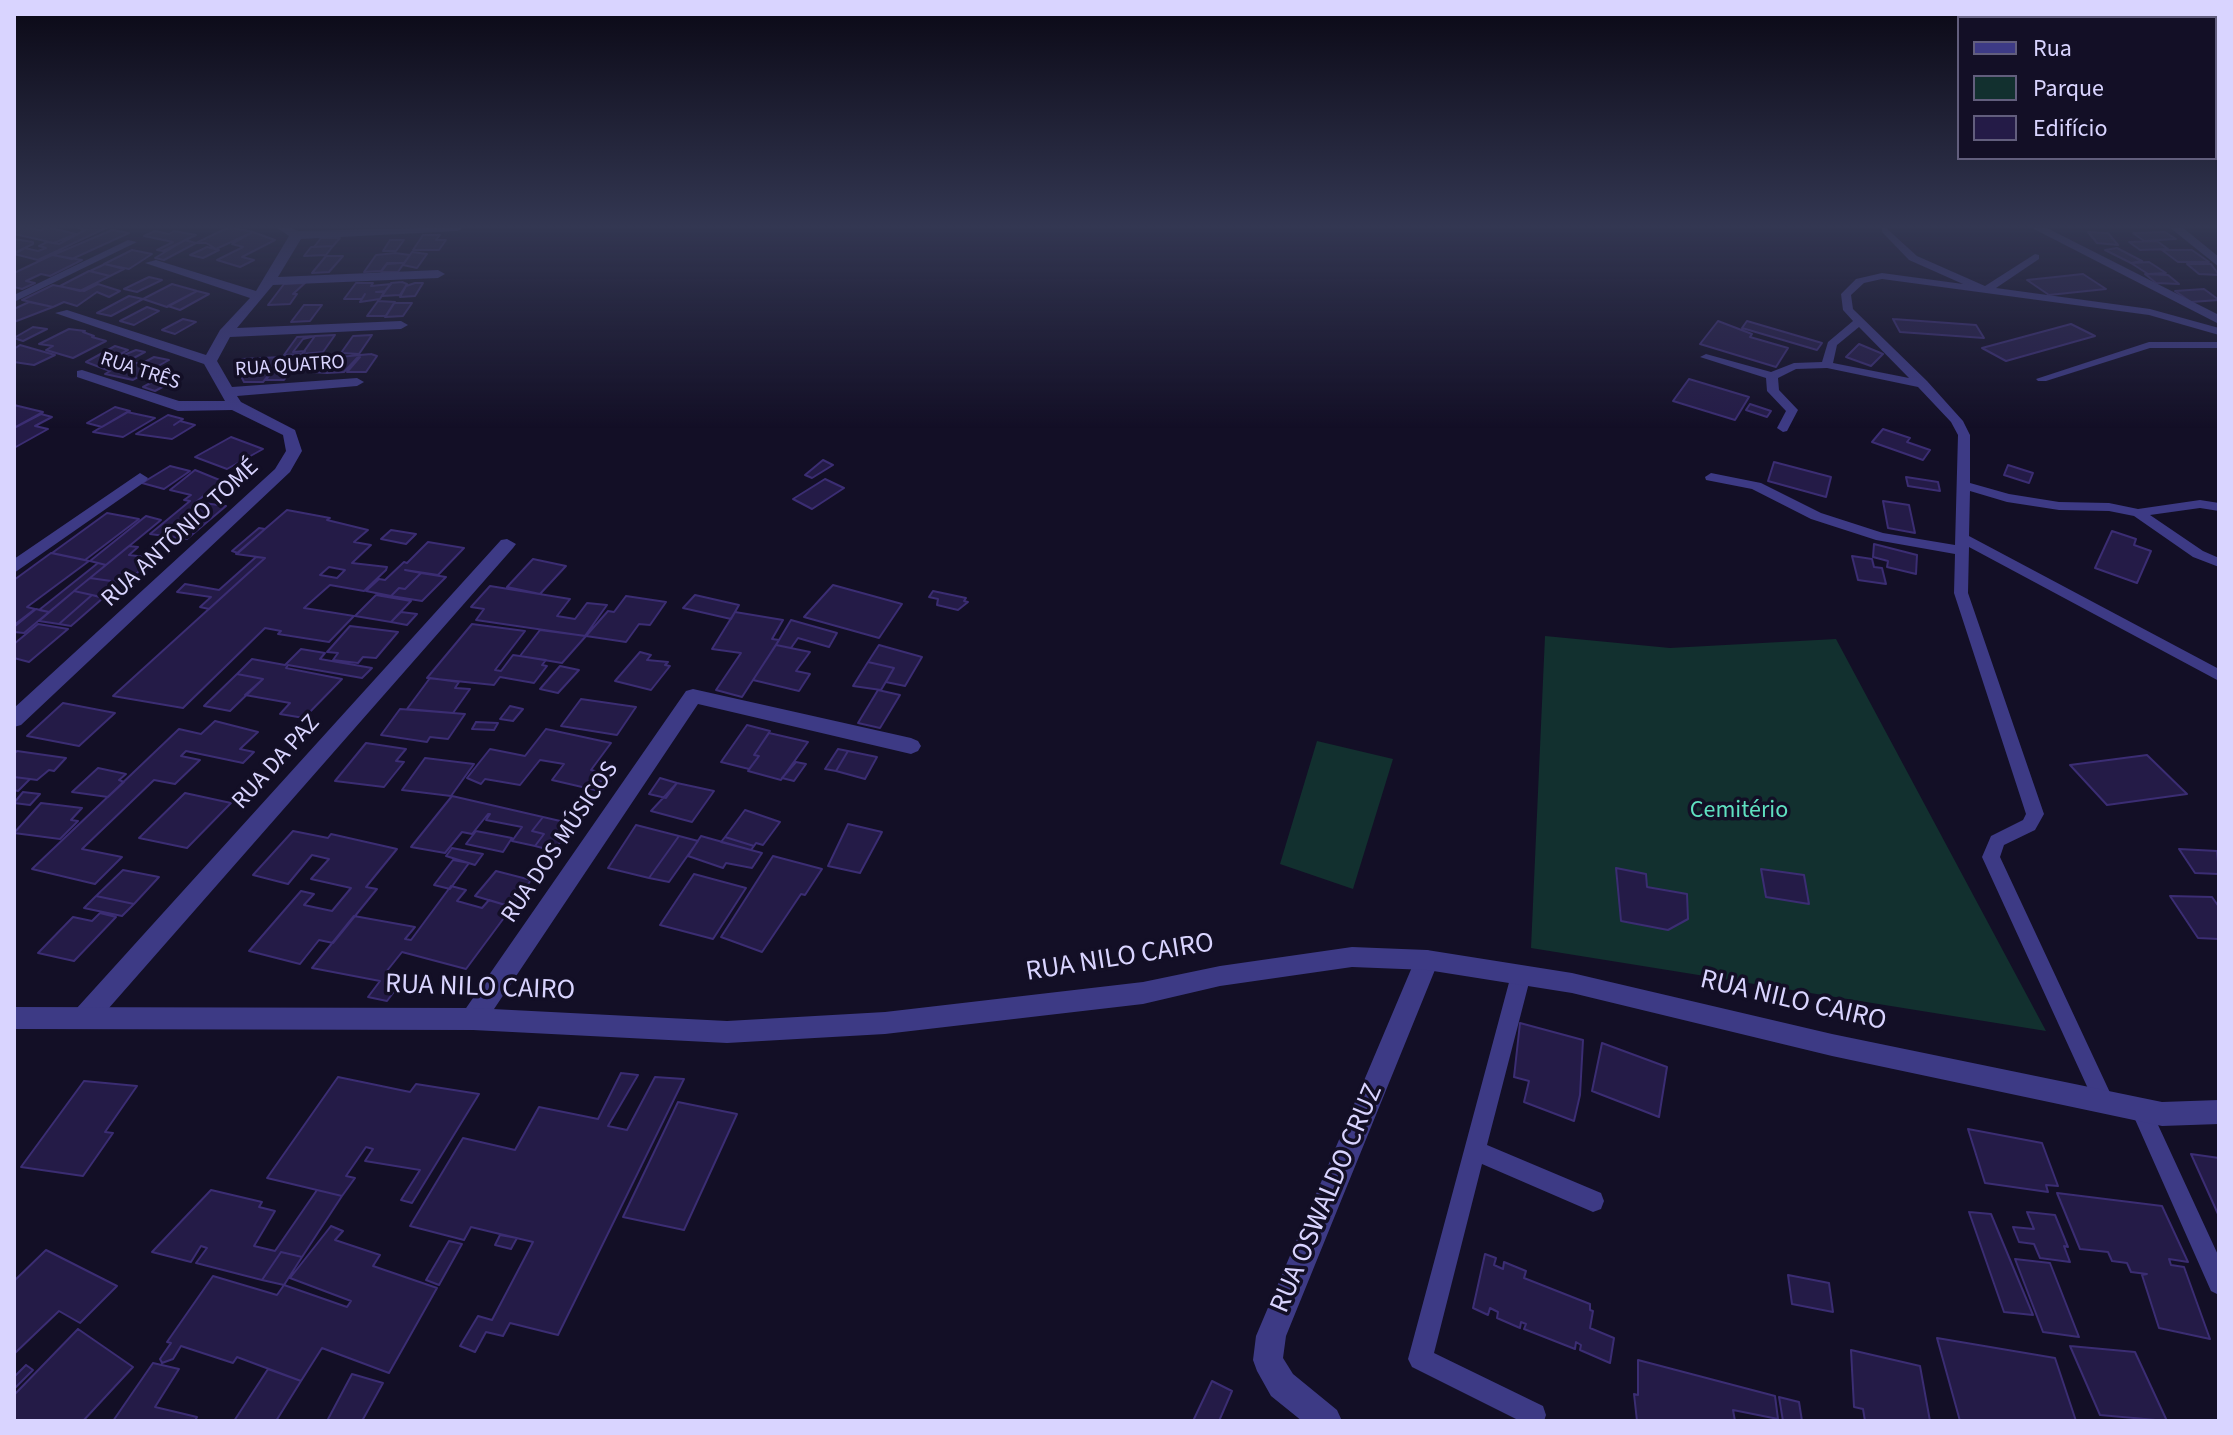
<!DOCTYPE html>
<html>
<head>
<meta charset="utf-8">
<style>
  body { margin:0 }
  #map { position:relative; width:2233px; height:1435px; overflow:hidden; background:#130f26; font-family:"Source Sans 3",sans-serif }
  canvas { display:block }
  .frame { position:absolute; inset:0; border:16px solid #d9d4ff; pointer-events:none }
  .legend { position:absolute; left:1957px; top:16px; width:260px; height:144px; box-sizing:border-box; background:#130f26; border:2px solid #625e7d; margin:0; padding:10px 14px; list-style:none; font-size:24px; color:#d9d4ff }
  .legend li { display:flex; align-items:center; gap:16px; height:40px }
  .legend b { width:40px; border:2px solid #625e7d }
</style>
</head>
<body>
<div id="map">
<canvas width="2233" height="1435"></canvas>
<div class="frame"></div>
<ul class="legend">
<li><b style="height:10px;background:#3d3a85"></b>Rua</li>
<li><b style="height:22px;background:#12302f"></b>Parque</li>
<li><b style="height:22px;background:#241b47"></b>Edifício</li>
</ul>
</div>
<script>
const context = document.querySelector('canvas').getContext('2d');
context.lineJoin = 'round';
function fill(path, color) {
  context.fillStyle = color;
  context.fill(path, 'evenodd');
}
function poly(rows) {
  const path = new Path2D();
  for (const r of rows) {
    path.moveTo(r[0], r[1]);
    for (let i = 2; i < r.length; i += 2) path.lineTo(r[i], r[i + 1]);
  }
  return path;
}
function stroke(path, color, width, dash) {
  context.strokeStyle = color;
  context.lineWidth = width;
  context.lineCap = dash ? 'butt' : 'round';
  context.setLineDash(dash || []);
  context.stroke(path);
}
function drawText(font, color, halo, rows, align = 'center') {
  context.font = font + ' "Source Sans 3",sans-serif';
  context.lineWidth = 7;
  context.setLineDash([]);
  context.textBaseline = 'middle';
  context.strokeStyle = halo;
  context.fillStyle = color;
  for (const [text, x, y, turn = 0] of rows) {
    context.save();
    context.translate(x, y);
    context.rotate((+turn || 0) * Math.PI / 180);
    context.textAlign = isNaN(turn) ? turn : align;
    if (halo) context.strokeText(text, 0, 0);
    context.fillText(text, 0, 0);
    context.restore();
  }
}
const green = poly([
  [1545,636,1670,648,1836,639,2046,1031,1531,948],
  [1317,741,1393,759,1353,889,1280,864]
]);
const building = poly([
  [23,227,41,230,47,227,76,234,54,243,14,234,14,231,23,227],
  [108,227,38,260,14,254,25,248,38,251,46,248,39,246,47,242,59,244,85,230,77,227,108,227],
  [229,227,253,232,216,249,206,243,196,243,229,227],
  [112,230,129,233,72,259,53,255,112,230],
  [155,231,169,234,174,231,196,235,163,251,157,250,173,242,144,236,155,231],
  [253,232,275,240,242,257,254,260,240,267,217,260,243,247,232,244,253,232],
  [2088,232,2108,233,2118,245,2097,243,2088,232],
  [2165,232,2176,239,2144,241,2133,233,2165,232],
  [423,235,440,235,436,240,446,240,439,250,413,250,423,235],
  [321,238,340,238,333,246,314,247,321,238],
  [14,239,33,242,33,244,14,253,14,239],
  [185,240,196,243,164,260,155,258,185,240],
  [390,240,404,240,396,251,383,251,390,240],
  [2157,241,2168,249,2140,250,2129,242,2157,241],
  [333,246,326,255,304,256,311,247,333,246],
  [207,247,219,250,203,258,190,255,207,247],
  [2117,248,2142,261,2131,263,2105,250,2117,248],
  [132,250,152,254,129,269,104,264,132,250],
  [2162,250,2192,250,2209,262,2178,262,2162,250],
  [412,252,427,254,417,268,403,265,412,252],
  [395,253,410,255,404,263,387,263,381,271,364,272,376,255,395,253],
  [52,255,82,260,50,276,41,274,26,281,35,283,22,289,14,287,14,273,52,255],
  [326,256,343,256,329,272,312,273,326,256],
  [2149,262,2166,273,2148,274,2131,263,2149,262],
  [401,263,404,263,398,272,381,272,387,264,401,263],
  [105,264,124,269,110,276,90,271,105,264],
  [2187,264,2211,264,2219,275,2199,274,2187,264],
  [89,271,110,276,80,291,60,286,89,271],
  [2083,274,2106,289,2049,295,2027,280,2083,274],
  [2145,274,2168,275,2179,284,2156,283,2145,274],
  [149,277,162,280,137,292,124,289,149,277],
  [402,282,407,284,400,295,382,296,391,283,402,282],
  [305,283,293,294,297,294,290,304,268,305,284,284,305,283],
  [356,283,373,283,371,286,391,284,385,291,376,292,384,292,380,299,360,302,365,294,362,299,344,299,356,283],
  [415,283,423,283,415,296,400,297,406,286,415,283],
  [98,284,120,291,109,297,97,292,77,306,64,302,53,307,22,300,53,285,84,291,98,284],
  [172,284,197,291,167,307,143,299,172,284],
  [2204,289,2219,300,2191,302,2175,291,2204,289],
  [197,291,209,294,180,310,168,306,197,291],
  [129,296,143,299,111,316,97,313,129,296],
  [378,301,395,302,386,316,367,316,378,301],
  [29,302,53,307,14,322,14,309,29,302],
  [394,303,412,303,403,316,385,317,394,303],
  [304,305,322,305,310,321,291,322,304,305],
  [147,307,159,311,134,325,120,321,147,307],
  [183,319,196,322,175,334,162,330,183,319],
  [1893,319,1976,325,1984,338,1900,332,1893,319],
  [1718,321,1752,334,1750,337,1788,348,1776,367,1700,344,1718,321],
  [1747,321,1822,343,1817,350,1742,328,1747,321],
  [2071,324,2095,336,2006,361,1982,348,2071,324],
  [33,327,47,329,23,341,14,338,33,327],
  [69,329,85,331,83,332,94,336,92,337,106,341,73,358,46,350,53,346,39,344,69,329],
  [335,335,323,352,302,354,315,336,335,335],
  [372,335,359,354,341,353,353,336,372,335],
  [315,336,303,339,293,352,305,351,302,354,284,355,297,337,315,336],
  [1859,344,1883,354,1871,366,1846,357,1859,344],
  [20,345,55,355,34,365,14,362,14,349,20,345],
  [115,346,128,350,102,364,136,350,145,352,128,361,141,364,154,357,169,360,133,380,105,374,110,371,86,362,115,346],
  [371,354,377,356,366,372,347,372,360,357,357,358,344,372,327,373,339,357,371,354],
  [301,356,284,380,266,380,282,357,301,356],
  [282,357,266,371,272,371,263,382,244,382,236,366,242,359,282,357],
  [328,357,339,357,327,373,312,372,328,357],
  [169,373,181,377,155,391,143,387,169,373],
  [1689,379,1749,397,1735,420,1673,401,1689,379],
  [1750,404,1771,411,1767,417,1746,410,1750,404],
  [14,405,43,412,14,428,14,405],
  [115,407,130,411,102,427,87,423,115,407],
  [127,412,155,418,123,437,93,432,127,412],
  [41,414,52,417,35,426,48,429,14,448,14,428,41,414],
  [168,415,183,419,174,425,180,421,195,425,172,439,136,434,168,415],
  [1883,429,1910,438,1907,442,1930,450,1923,460,1872,442,1883,429],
  [231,437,263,449,227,469,195,457,231,437],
  [823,460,833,465,812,478,805,475,823,460],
  [1774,462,1831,477,1826,497,1768,481,1774,462],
  [2008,465,2033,473,2029,483,2004,475,2008,465],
  [170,466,190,471,164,489,142,483,170,466],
  [195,470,222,481,196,502,226,506,187,539,150,534,190,501,184,500,191,495,170,490,195,470],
  [1906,477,1938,482,1940,491,1908,486,1906,477],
  [825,479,844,488,812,509,793,499,825,479],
  [1883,501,1909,505,1915,533,1888,528,1883,501],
  [287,510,330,518,327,520,368,530,354,542,371,545,352,563,387,567,386,570,364,591,330,585,304,608,354,616,329,642,278,634,281,631,265,628,183,708,113,696,265,558,236,554,287,510],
  [329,567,345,570,337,578,320,575,329,567],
  [107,513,139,519,85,560,52,553,107,513],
  [146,516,161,520,106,565,90,561,146,516],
  [259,528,265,529,238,553,232,551,259,528],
  [391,530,416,534,406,544,381,539,391,530],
  [2112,531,2136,539,2134,545,2151,551,2137,583,2095,568,2112,531],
  [428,542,464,548,438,575,405,570,421,573,405,589,399,588,391,596,366,591,379,579,385,580,404,562,407,563,428,542],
  [1874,544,1917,555,1916,574,1887,567,1888,561,1873,557,1874,544],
  [129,546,138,547,129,555,155,558,125,583,90,578,129,546],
  [51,553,89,561,27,607,35,609,14,625,14,580,51,553],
  [1852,556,1872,559,1874,567,1882,568,1886,584,1858,580,1852,556],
  [256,557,265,558,209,609,200,607,211,597,177,592,185,584,219,590,256,557],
  [533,559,566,566,540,594,507,587,533,559],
  [98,563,106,565,74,591,92,595,59,624,39,621,73,592,49,612,39,610,98,563],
  [421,573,446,577,422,601,391,596,399,588,405,589,421,573],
  [90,578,125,583,128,584,110,599,74,591,90,578],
  [833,585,902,604,879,638,804,617,833,585],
  [490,586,570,599,557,616,575,619,587,603,607,605,585,636,476,620,484,609,471,607,490,586],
  [933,591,966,598,964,601,968,602,958,610,937,605,938,599,929,597,933,591],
  [92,595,103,598,71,626,59,624,92,595],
  [376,595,411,601,391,622,355,616,376,595],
  [695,595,739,605,731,619,683,608,695,595],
  [626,596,666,602,650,625,639,624,626,642,586,636,608,611,614,612,626,596],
  [36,609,49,612,24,633,14,632,14,627,36,609],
  [401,612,417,614,407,625,391,622,401,612],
  [735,612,783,620,772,639,779,640,742,697,716,690,741,653,712,649,735,612],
  [791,620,837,633,829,647,798,638,791,648,776,645,791,620],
  [38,624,68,629,29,662,14,658,14,644,38,624],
  [472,624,525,631,495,670,501,671,513,655,546,660,542,665,547,666,534,683,500,677,494,685,427,678,472,624],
  [350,626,398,632,376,658,363,657,358,663,333,660,338,653,327,652,350,626],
  [540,630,586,636,562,663,520,656,540,630],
  [776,645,810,652,796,671,810,674,799,691,753,680,776,645],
  [879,645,922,657,905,686,886,682,894,668,868,662,879,645],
  [301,649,325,653,320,659,372,668,362,678,288,665,286,668,342,679,304,718,280,714,290,703,245,695,263,679,237,674,252,659,285,665,301,649],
  [640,652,651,655,647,660,668,662,665,665,670,666,651,690,615,681,640,652],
  [868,662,894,668,881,690,853,686,868,662],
  [560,666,579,670,558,693,540,689,560,666],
  [237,674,263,679,230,711,204,706,237,674],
  [430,678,459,682,455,688,470,689,453,713,407,709,430,678],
  [878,690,900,695,880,728,858,723,878,690],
  [581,699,636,707,617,735,561,726,581,699],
  [63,703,115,713,79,746,27,736,63,703],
  [510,706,523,709,513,721,500,719,510,706],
  [400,709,453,713,465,714,448,739,430,737,427,742,381,735,400,709],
  [215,721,258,732,240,749,254,752,243,763,186,751,181,756,200,760,175,784,154,780,82,849,122,857,95,884,32,869,179,729,201,734,215,721],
  [476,722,498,723,494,730,472,729,476,722],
  [747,725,770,731,754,755,759,756,749,769,721,762,747,725],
  [546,729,611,743,591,770,606,774,595,790,552,780,564,764,540,760,520,785,485,779,481,784,467,778,490,749,525,756,546,729],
  [769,733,808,742,781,780,748,771,759,756,754,755,769,733],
  [366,743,406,749,396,761,404,762,384,787,335,781,366,743],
  [838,749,848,751,836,771,825,769,838,749],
  [17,751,66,758,54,771,49,770,37,780,30,779,14,777,14,754,17,751],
  [848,751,877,757,865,779,836,771,848,751],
  [2147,755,2187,794,2107,805,2070,765,2147,755],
  [425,758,474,764,451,796,402,790,425,758],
  [796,762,806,764,794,781,782,778,796,762],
  [98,768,126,774,119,780,124,782,108,797,72,792,98,768],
  [14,777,30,779,18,791,14,790,14,777],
  [660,778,677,783,666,798,649,794,660,778],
  [677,783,714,791,692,822,651,811,677,783],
  [23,792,40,794,30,805,14,803,23,792],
  [185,793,231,803,187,848,139,838,185,793],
  [452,796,543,817,532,831,544,834,535,846,512,841,522,827,486,820,490,814,488,814,472,834,462,832,445,853,411,847,452,796],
  [41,803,82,808,71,820,78,821,60,839,14,833,41,803],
  [745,810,780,822,763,845,756,843,754,846,725,837,745,810],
  [543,817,573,824,554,851,535,846,544,834,532,831,543,817],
  [848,824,882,832,860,873,828,866,848,824],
  [636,825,679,836,649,878,608,868,636,825],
  [293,831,328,838,331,834,397,849,366,887,377,889,333,943,319,940,300,964,249,951,301,891,314,894,304,905,332,911,351,888,311,879,329,859,312,855,288,884,253,875,293,831],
  [476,831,512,838,503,852,466,844,476,831],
  [679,836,698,841,669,882,649,878,679,836],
  [701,836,751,850,762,853,752,868,726,863,723,868,688,856,701,836],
  [725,837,754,846,751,850,721,842,725,837],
  [452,848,483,854,475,865,446,856,452,848],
  [2179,849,2217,851,2219,874,2195,873,2179,849],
  [773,856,822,869,805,895,801,894,762,952,721,937,773,856],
  [453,860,469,863,450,889,434,885,453,860],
  [1616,868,1646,874,1647,887,1687,894,1688,919,1668,930,1621,921,1616,868],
  [1761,869,1804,875,1809,904,1766,897,1761,869],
  [123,870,159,877,134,904,96,896,123,870],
  [496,871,531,880,512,907,475,896,496,871],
  [694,874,746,888,713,939,660,925,694,874],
  [451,886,466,890,457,901,482,908,489,900,512,907,466,969,402,952,386,972,405,977,387,1001,368,997,380,981,312,968,354,916,415,927,405,939,411,940,451,886],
  [96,896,134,904,122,916,84,908,96,896],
  [2170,896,2212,897,2219,907,2219,939,2198,938,2170,896],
  [100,913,116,917,74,961,38,953,73,917,92,921,100,913],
  [1520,1023,1583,1040,1580,1095,1574,1121,1524,1102,1529,1081,1514,1077,1520,1023],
  [1602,1043,1667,1067,1659,1117,1592,1091,1602,1043],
  [621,1073,638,1075,608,1126,627,1130,655,1077,684,1079,558,1335,510,1323,503,1336,486,1332,475,1352,460,1346,478,1316,492,1320,533,1242,471,1227,464,1240,410,1226,463,1138,515,1150,539,1107,598,1119,621,1073],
  [338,1077,410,1092,416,1084,479,1094,412,1203,401,1200,420,1170,365,1161,373,1149,366,1147,346,1176,355,1178,342,1196,267,1178,338,1077],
  [84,1081,137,1086,105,1132,113,1133,83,1176,21,1167,84,1081],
  [678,1102,737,1114,684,1230,623,1217,678,1102],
  [1968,1129,2042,1143,2058,1186,2046,1185,2048,1192,1985,1183,1968,1129],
  [2191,1154,2219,1158,2219,1214,2218,1214,2191,1154],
  [211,1190,262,1202,259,1207,275,1211,254,1246,275,1251,317,1190,342,1196,302,1257,281,1252,262,1280,196,1263,207,1248,201,1246,191,1262,152,1252,211,1190],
  [2057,1193,2162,1206,2188,1262,2169,1259,2171,1265,2184,1267,2210,1339,2159,1328,2142,1275,2147,1274,2131,1272,2127,1263,2112,1261,2108,1252,2080,1249,2057,1193],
  [1969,1212,1991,1214,2033,1315,2004,1312,1969,1212],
  [2027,1212,2055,1215,2068,1247,2064,1246,2070,1262,2040,1258,2034,1244,2019,1242,2013,1227,2034,1229,2027,1212],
  [331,1226,343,1231,335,1240,380,1255,373,1266,437,1288,389,1373,322,1348,301,1381,237,1357,233,1363,181,1346,173,1359,162,1363,160,1359,171,1343,167,1342,213,1276,277,1295,284,1285,347,1307,351,1301,290,1278,331,1226],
  [500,1235,517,1238,511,1249,495,1245,500,1235],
  [449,1241,462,1244,439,1285,426,1280,449,1241],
  [46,1250,117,1286,80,1323,59,1311,14,1354,14,1281,46,1250],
  [281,1252,302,1257,284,1285,262,1280,281,1252],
  [1485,1254,1496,1258,1494,1265,1503,1269,1504,1262,1526,1271,1524,1278,1590,1304,1590,1310,1593,1311,1590,1328,1614,1338,1610,1363,1580,1350,1581,1345,1576,1342,1575,1349,1524,1329,1526,1324,1521,1322,1520,1328,1497,1318,1498,1312,1490,1308,1488,1315,1473,1308,1485,1254],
  [2015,1259,2050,1263,2079,1337,2043,1332,2015,1259],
  [1788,1275,1829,1283,1833,1312,1792,1304,1788,1275],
  [78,1329,133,1367,83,1421,14,1421,14,1395,78,1329],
  [1937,1338,2055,1358,2076,1421,1960,1421,1937,1338],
  [2070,1346,2135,1352,2167,1421,2100,1415,2070,1346],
  [1851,1350,1920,1366,1930,1421,1865,1421,1863,1409,1854,1407,1851,1350],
  [1638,1360,1775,1396,1778,1419,1733,1410,1735,1421,1637,1421,1634,1394,1638,1395,1638,1360],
  [153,1363,179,1369,155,1407,197,1417,195,1421,113,1421,153,1363],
  [26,1365,33,1370,14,1389,14,1377,26,1365],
  [268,1369,301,1381,276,1421,234,1421,268,1369],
  [352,1374,383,1383,362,1421,327,1421,352,1374],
  [1212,1381,1232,1391,1219,1421,1193,1421,1212,1381],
  [1779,1397,1799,1402,1802,1421,1783,1421,1779,1397]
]);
const service = poly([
  [1885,227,1917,256,1985,286,2035,254,2039,255,2039,259,1996,288,2150,309,2219,328,2219,335,2149,315,1882,279,1864,283,1851,295,1853,309,1927,381,1963,421,1970,435,1970,483,2009,494,2059,502,2109,503,2138,509,2200,500,2219,503,2219,511,2200,508,2150,515,2203,551,2219,558,2219,567,2193,557,2134,516,2109,511,2059,510,2007,502,1970,491,1969,536,2219,669,2219,681,1969,547,1968,593,2044,814,2035,830,2004,845,2000,857,2113,1099,2110,1106,2103,1109,2096,1106,1982,857,1991,836,2023,820,2026,814,1954,593,1955,554,1876,540,1811,519,1752,489,1706,480,1705,477,1711,473,1761,483,1821,513,1883,533,1955,545,1958,435,1951,422,1918,387,1827,368,1796,369,1778,378,1779,390,1798,410,1787,431,1783,432,1777,428,1786,411,1767,391,1766,378,1700,357,1706,354,1771,372,1794,363,1822,362,1828,342,1853,321,1843,310,1841,294,1856,279,1882,273,1963,284,1909,260,1882,232,1882,228,1885,227],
  [1859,327,1909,378,1833,363,1837,345,1859,327],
  [128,240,137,242,14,302,14,295,128,240],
  [2149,342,2219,342,2219,348,2150,348,2046,381,2038,381,2036,379,2149,342],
  [1521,967,1528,969,1531,975,1487,1145,1601,1193,1604,1201,1601,1209,1593,1212,1482,1164,1434,1353,1543,1406,1546,1415,1544,1421,1520,1421,1412,1367,1408,1359,1511,975,1514,969,1521,967],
  [2140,1098,2147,1101,2219,1257,2219,1295,2211,1291,2130,1108,2133,1101,2140,1098]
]);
const minor = poly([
  [276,227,290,227,298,231,464,227,458,231,301,239,278,277,438,270,445,274,438,278,273,285,237,328,401,321,408,325,401,329,230,337,217,361,232,387,357,378,364,382,357,386,237,396,241,402,295,430,302,451,290,472,21,725,14,727,14,708,275,469,286,451,283,435,232,410,178,411,77,377,77,371,82,370,179,401,225,401,204,364,55,313,67,310,206,355,220,330,250,298,145,263,156,260,256,291,289,236,276,227],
  [2030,227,2045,227,2219,315,2219,324,2030,227],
  [2169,227,2182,227,2219,257,2219,267,2169,227],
  [140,473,148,478,146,481,14,573,14,559,140,473],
  [507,539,516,544,513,548,94,1025,85,1028,76,1025,73,1017,76,1009,501,540,507,539],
  [693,689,911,738,918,741,921,746,918,751,911,754,698,704,482,1027,473,1030,464,1027,461,1019,464,1011,686,691,693,689],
  [1427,950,1435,953,1439,960,1286,1336,1283,1358,1293,1374,1337,1410,1342,1421,1302,1421,1271,1396,1257,1371,1253,1360,1256,1336,1415,960,1419,953,1427,950]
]);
const tertiary = poly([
  [1352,947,1427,950,1572,973,1832,1034,2162,1102,2219,1100,2219,1124,2162,1126,1832,1056,1572,993,1427,970,1352,967,1220,986,1143,1004,885,1034,727,1043,473,1030,14,1029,14,1007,473,1008,727,1021,885,1012,1143,982,1220,966,1352,947]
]);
const farStreetnames = [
  ["RUA QUATRO",290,367,-4],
  ["RUA TRÊS",140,372,18]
];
const streetNames = [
  ["RUA ANTÔNIO TOMÉ",181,534,-43],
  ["RUA DA PAZ",277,763,-48],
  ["RUA DOS MÚSICOS",561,843,-56]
];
const parkNames = [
  ["Cemitério",1739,812]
];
const nearStreetnames = [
  ["RUA NILO CAIRO",1120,959,-9],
  ["RUA NILO CAIRO",480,989,2],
  ["RUA NILO CAIRO",1793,1002,13],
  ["RUA OSWALDO CRUZ",1328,1199,-67]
];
fill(green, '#12302f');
fill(building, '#241b47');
stroke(building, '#3b2d73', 2);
fill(service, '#3d3a85');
fill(minor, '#3d3a85');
fill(tertiary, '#3d3a85');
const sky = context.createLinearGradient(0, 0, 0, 428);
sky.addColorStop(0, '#0a0815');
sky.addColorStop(0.53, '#333752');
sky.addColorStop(1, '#33375200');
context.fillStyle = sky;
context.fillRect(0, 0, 2233, 428);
drawText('20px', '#d9d4ff', '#130f26', farStreetnames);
drawText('24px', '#d9d4ff', '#130f26', streetNames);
drawText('24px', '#5fe0c0', '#130f26', parkNames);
drawText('28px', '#d9d4ff', '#130f26', nearStreetnames);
</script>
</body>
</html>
